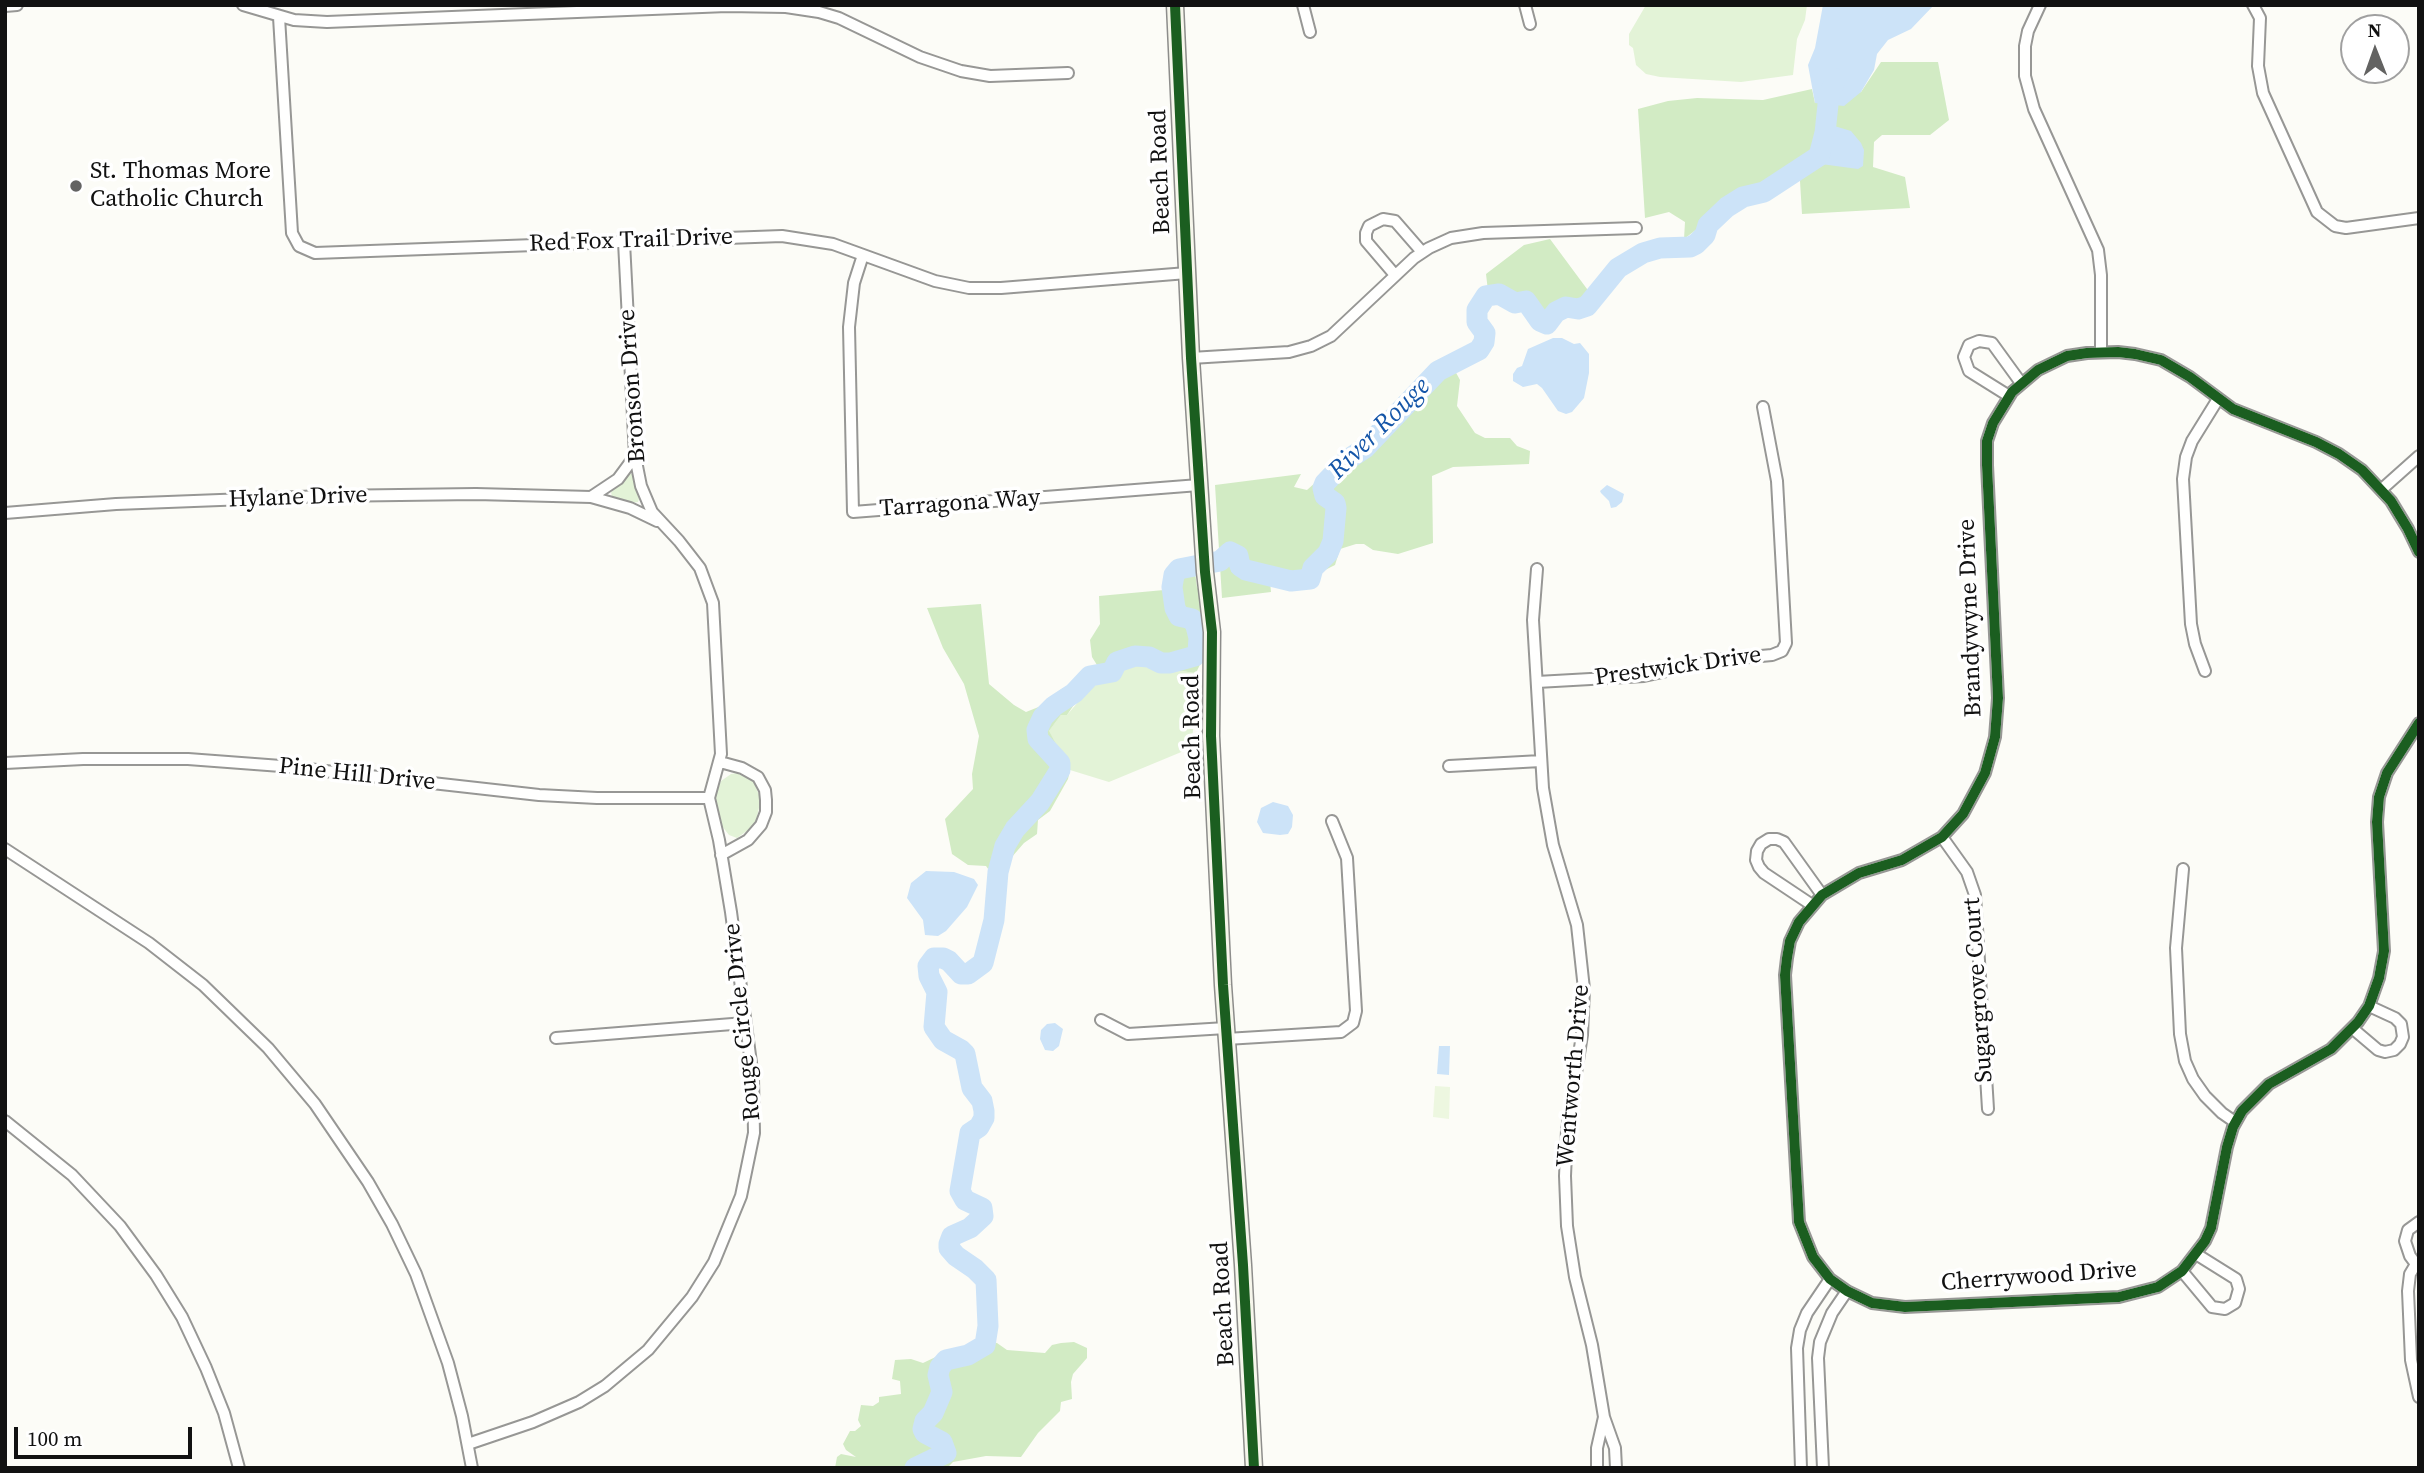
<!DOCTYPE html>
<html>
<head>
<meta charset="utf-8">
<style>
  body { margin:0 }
  #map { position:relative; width:2424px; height:1473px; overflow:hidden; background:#fcfcf7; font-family:"Source Serif 4",serif }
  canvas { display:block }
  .frame { position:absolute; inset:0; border:7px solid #111; pointer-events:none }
  .north { position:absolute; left:2340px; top:14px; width:70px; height:70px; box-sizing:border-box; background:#fff; border:2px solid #a0a0a0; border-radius:50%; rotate:359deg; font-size:19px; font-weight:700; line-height:28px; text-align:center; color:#111 }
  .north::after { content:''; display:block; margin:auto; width:24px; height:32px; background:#636362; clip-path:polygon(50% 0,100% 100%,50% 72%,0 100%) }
  .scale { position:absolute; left:14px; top:1427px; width:178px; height:32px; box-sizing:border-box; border:4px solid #111; border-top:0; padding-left:9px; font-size:21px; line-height:24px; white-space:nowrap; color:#111; -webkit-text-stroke:5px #fff; paint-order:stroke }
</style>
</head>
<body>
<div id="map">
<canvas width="2424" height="1473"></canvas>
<div class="frame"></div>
<div class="north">N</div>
<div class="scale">100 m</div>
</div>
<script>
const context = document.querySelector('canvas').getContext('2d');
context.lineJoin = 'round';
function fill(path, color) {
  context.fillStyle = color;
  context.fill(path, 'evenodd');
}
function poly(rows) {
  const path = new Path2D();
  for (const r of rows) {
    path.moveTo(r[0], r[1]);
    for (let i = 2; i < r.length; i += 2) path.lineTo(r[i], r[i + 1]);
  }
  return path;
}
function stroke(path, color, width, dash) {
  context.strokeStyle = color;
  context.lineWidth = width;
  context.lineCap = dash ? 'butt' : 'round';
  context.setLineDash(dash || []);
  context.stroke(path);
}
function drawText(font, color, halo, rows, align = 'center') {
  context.font = font + ' "Source Serif 4",serif';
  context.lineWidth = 7;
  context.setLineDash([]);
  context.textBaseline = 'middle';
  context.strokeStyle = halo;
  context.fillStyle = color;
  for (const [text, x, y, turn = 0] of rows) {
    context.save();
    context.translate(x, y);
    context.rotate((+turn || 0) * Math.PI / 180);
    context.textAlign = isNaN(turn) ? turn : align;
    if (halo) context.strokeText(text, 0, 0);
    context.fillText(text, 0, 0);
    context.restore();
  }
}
const green = poly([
  [1646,5,1807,5,1805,20,1797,39,1793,75,1741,82,1660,77,1646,74,1636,65,1633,48,1629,45,1629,34],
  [633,474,639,499,638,502,632,503,612,497,611,492,630,474],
  [1134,665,1196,673,1198,688,1191,748,1109,782,1070,770,1069,760,1058,748,1048,732,1061,715,1067,715,1096,681,1109,679],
  [737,773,753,781,761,799,756,821,751,828,737,838,729,835,722,826,715,798,721,781,731,774]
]);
const forest = poly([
  [1881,62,1938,62,1949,120,1930,135,1882,135,1874,142,1873,167,1905,177,1910,208,1802,214,1800,181,1779,177,1759,189,1737,192,1719,202,1705,223,1684,239,1685,222,1669,212,1645,218,1638,109,1668,101,1697,98,1763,100,1812,89,1815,103,1861,92],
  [1550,239,1590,293,1584,298,1555,305,1545,311,1540,310,1533,298,1488,291,1486,274,1524,245],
  [1459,354,1454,369,1460,380,1457,406,1475,433,1485,438,1510,438,1517,446,1530,451,1529,464,1453,467,1432,476,1433,543,1398,554,1373,550,1364,544,1356,544,1340,549,1335,565,1323,571,1312,587,1308,589,1290,589,1273,580,1270,581,1271,592,1222,598,1215,485,1301,474,1294,487,1307,490,1343,458,1360,438,1376,428,1381,420,1421,382,1440,359],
  [1193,557,1197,587,1202,593,1205,654,1196,673,1134,665,1109,679,1105,678,1092,657,1090,640,1100,624,1099,596,1164,590,1171,569,1185,558],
  [981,604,989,684,1014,705,1026,712,1046,704,1060,690,1089,673,1096,681,1080,696,1067,715,1061,715,1049,731,1058,748,1069,760,1070,770,1068,779,1050,811,1038,820,1037,834,1024,843,1011,858,1003,890,986,866,968,865,952,854,945,819,973,789,972,774,979,736,964,684,943,648,927,608],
  [981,1341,997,1343,1007,1350,1045,1353,1052,1345,1061,1343,1074,1342,1087,1348,1087,1358,1073,1374,1071,1382,1072,1399,1061,1402,1060,1411,1038,1433,1021,1457,986,1456,953,1462,947,1468,835,1468,837,1457,841,1454,856,1457,846,1450,843,1444,850,1431,855,1431,861,1426,858,1420,861,1405,873,1406,879,1402,879,1397,901,1394,900,1381,892,1379,895,1360,911,1359,923,1363,944,1353,958,1354]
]);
const pitch = poly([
  [1435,1086,1450,1087,1449,1119,1433,1117]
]);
const water = poly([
  [1823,5,1934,5,1911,29,1888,40,1877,54,1874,70,1861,92,1844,106,1815,103,1808,65,1815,48],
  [1831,125,1851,131,1861,143,1864,150,1863,166,1858,169,1821,164,1811,157,1819,126],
  [1553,338,1562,338,1574,344,1580,343,1589,354,1589,373,1584,398,1572,412,1566,414,1558,411,1542,388,1537,384,1523,387,1513,381,1513,374,1517,368,1522,366,1528,349],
  [1607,485,1624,494,1622,502,1616,507,1611,508,1609,501,1601,493,1600,491],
  [1273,802,1288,806,1293,815,1292,827,1288,834,1280,835,1263,833,1257,822,1261,808],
  [926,871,954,872,974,879,978,885,967,907,946,931,938,936,925,935,923,920,907,898,911,883],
  [1055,1023,1063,1029,1059,1046,1053,1051,1045,1050,1040,1039,1041,1030,1047,1024],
  [1439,1046,1450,1046,1449,1075,1437,1074]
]);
const river = poly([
  [915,1468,946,1453,942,1442,925,1433,923,1429,925,1421,933,1413,942,1392,938,1375,940,1367,946,1360,968,1355,985,1345,988,1326,986,1280,975,1269,956,1256,949,1248,949,1244,952,1236,970,1228,983,1216,982,1208,965,1200,960,1191,970,1133,979,1127,984,1118,984,1111,982,1101,972,1088,965,1054,961,1050,943,1040,934,1027,937,992,929,976,928,966,934,958,943,958,949,961,961,974,968,974,983,963,994,920,998,872,1005,846,1015,829,1040,802,1060,770,1060,763,1038,739,1037,730,1043,717,1054,706,1074,693,1090,676,1112,672,1117,662,1135,656,1149,657,1161,663,1170,663,1195,656,1198,652,1199,638,1196,626,1192,619,1179,616,1175,608,1172,587,1174,575,1179,569,1220,561,1230,552,1238,556,1240,566,1246,570,1291,581,1310,579,1313,568,1328,553,1333,541,1336,508,1335,503,1325,496,1323,488,1325,483,1347,460,1365,448,1438,371,1479,350,1484,342,1485,333,1477,322,1477,310,1486,296,1499,294,1515,303,1526,301,1540,321,1547,324,1556,312,1566,307,1578,309,1587,306,1618,268,1643,253,1660,248,1690,247,1696,244,1705,235,1708,225,1727,207,1743,197,1764,192,1819,156,1825,133,1829,95,1836,79]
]);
const street = poly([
  [243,5,294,20,327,22,727,6,786,7,819,12,839,18,920,57,961,71,990,76,1068,73],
  [1303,5,1310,32],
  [1525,5,1530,24],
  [2040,5,2028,31,2025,46,2025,76,2034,109,2098,250,2101,275,2101,352],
  [2253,5,2260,18,2258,66,2263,93,2317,212,2335,226,2346,228,2419,218],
  [5,6,17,5],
  [279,17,292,233,299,246,315,253,782,236,833,244,935,281,969,288,1001,288,1187,273],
  [863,255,854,283,849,327,853,512,1199,485],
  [1395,275,1366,241,1366,233,1369,226,1383,219,1395,221,1422,252],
  [1191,358,1289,352,1311,346,1331,336,1414,258,1429,248,1451,238,1483,233,1636,228],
  [2009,396,1969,371,1964,357,1969,345,1979,341,1992,343,2021,383],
  [2382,489,2419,456],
  [591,497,630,508,657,521],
  [5,513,116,504,324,496,476,494,591,497,618,479,635,456],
  [2419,552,2408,529,2391,501,2362,470,2339,454,2316,442,2233,409,2190,377,2161,360,2135,354,2118,352,2087,353,2067,356,2038,370,2012,392,1993,423,1987,441,1987,465,1998,698,1995,737,1985,773,1963,814,1942,837,1902,860,1859,873,1822,895,1799,922,1790,941,1787,958,1785,975,1799,1222,1813,1257,1830,1279,1847,1291,1872,1303,1905,1307,2119,1297,2158,1287,2182,1271,2205,1241,2211,1228,2227,1147,2233,1127,2242,1111,2269,1084,2331,1049,2358,1022,2369,1006,2379,978,2384,951,2377,822,2379,797,2387,773,2419,723],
  [1537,569,1533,620,1543,788,1553,845,1577,925,1584,989,1582,1035,1567,1130,1565,1176,1567,1226,1575,1277,1592,1345,1604,1417],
  [2205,671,2195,644,2191,624,2183,479,2186,457,2192,441,2218,399],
  [1537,682,1644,676,1717,660,1772,655,1782,651,1786,643,1777,481,1763,407],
  [720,762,742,768,758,777,765,790,766,800,766,812,761,825,748,840,721,855],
  [5,763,83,759,188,759,281,766,539,795,597,798,709,798],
  [1449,766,1541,761],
  [1942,837,1967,872,1975,895,1988,1109],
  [5,849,149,943,203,985,268,1048,315,1104,368,1182,392,1224,416,1274,448,1363,462,1416,472,1468],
  [2183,869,2176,948,2180,1034,2185,1061,2193,1079,2205,1096,2222,1113,2235,1122],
  [1812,905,1764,873,1759,867,1756,860,1757,851,1761,844,1769,839,1777,839,1784,842,1822,895],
  [1101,1020,1128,1034,1226,1028],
  [2352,1028,2378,1050,2385,1052,2394,1050,2400,1044,2403,1037,2401,1024,2395,1018,2369,1006],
  [556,1038,745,1023],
  [1226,1039,1341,1032,1353,1023,1356,1011,1347,858,1332,821],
  [5,1121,72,1175,120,1226,156,1275,182,1317,206,1368,224,1413,239,1468],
  [2416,1264,2410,1274,2408,1291,2411,1360,2419,1397],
  [2416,1264,2410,1256,2405,1241,2408,1230,2419,1222],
  [2182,1271,2212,1307,2225,1309,2235,1303,2239,1289,2236,1279,2196,1254],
  [468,1444,533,1422,579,1402,605,1386,648,1350,692,1297,714,1262,741,1196,754,1133,753,1078,731,912,719,840,709,798,721,754,713,603,700,568,679,541,652,512,641,486,635,456,624,242],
  [1597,1468,1597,1448,1604,1417,1615,1448,1616,1468],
  [1801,1468,1797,1348,1800,1330,1807,1313,1830,1279],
  [1823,1468,1818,1358,1820,1342,1832,1313,1847,1291]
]);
const secondary = poly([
  [1175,5,1191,358,1205,572,1212,632,1211,736,1223,985,1243,1265,1254,1468]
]);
const cycleway = poly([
  [1175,5,1191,358,1205,572,1212,632,1211,736,1223,985,1243,1265,1254,1468],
  [2419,552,2408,529,2391,501,2362,470,2339,454,2316,442,2233,409,2190,377,2161,360,2135,354,2118,352,2087,353,2067,356,2038,370,2012,392,1993,423,1987,441,1987,465,1998,698,1995,737,1985,773,1963,814,1942,837,1902,860,1859,873,1822,895,1799,922,1790,941,1787,958,1785,975,1799,1222,1813,1257,1830,1279,1847,1291,1872,1303,1905,1307,2119,1297,2158,1287,2182,1271,2205,1241,2211,1228,2227,1147,2233,1127,2242,1111,2269,1084,2331,1049,2358,1022,2369,1006,2379,978,2384,951,2377,822,2379,797,2387,773,2419,723]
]);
const markers = [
  [76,186,7,"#636362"]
];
const poiNames = [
  ["St. Thomas More",90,172],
  ["Catholic Church",90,200]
];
const streetNames = [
  ["Beach Road",1161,172,-92],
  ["Red Fox Trail Drive",631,241,-2],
  ["Bronson Drive",633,386,-94],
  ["Hylane Drive",298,498,-2],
  ["Tarragona Way",960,504,-4],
  ["Brandywyne Drive",1971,618,-92],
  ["Prestwick Drive",1678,667,-8],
  ["Beach Road",1193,737,-91],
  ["Pine Hill Drive",357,775,6],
  ["Sugargrove Court",1979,990,-94],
  ["Rouge Circle Drive",743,1022,-96],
  ["Wentworth Drive",1574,1076,-85],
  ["Cherrywood Drive",2039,1277,-4],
  ["Beach Road",1224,1304,-93]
];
const waterNames = [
  ["River Rouge",1380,429,-45]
];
fill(green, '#e3f3d7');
fill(forest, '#d2ebc4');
fill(pitch, '#edf7e0');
fill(water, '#cce3f8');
stroke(river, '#cce3f8', 21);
stroke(street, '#979795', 14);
stroke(secondary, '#8d8d8b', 19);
stroke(street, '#fffffe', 10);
stroke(secondary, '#f6f6eb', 16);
stroke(cycleway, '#1b5e20', 10);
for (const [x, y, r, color] of markers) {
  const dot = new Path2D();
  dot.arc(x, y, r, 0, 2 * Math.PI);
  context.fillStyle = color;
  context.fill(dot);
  stroke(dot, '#fff', 2.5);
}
drawText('24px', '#111', '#fff', poiNames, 'left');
drawText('24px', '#111', '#fff', streetNames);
drawText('italic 26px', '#1455a8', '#fff', waterNames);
</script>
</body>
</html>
